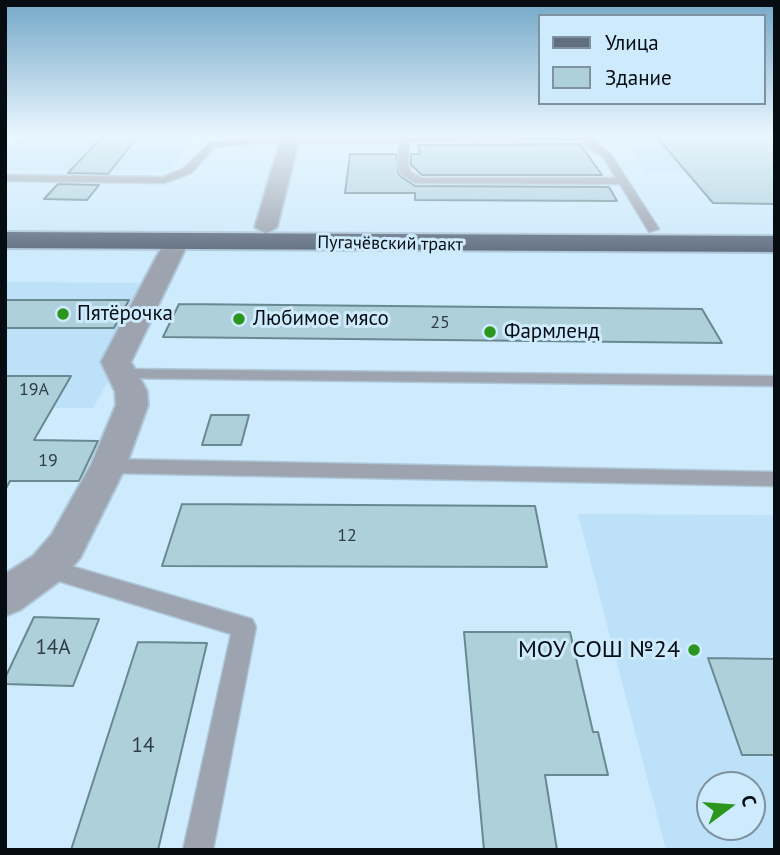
<!DOCTYPE html>
<html>
<head>
<meta charset="utf-8">
<style>
  body { margin:0 }
  #map { position:relative; width:780px; height:855px; overflow:hidden; background:#ceeafd; font-family:"PT Sans",sans-serif }
  canvas { display:block }
  .frame { position:absolute; inset:0; border:7px solid #050d13; pointer-events:none }
  .legend { position:absolute; left:538px; top:14px; width:228px; height:91px; box-sizing:border-box; background:#ceeafd; border:2px solid #7e929f; margin:0; padding:9px 12px; list-style:none; font-size:21px; color:#050d13 }
  .legend li { display:flex; align-items:center; gap:14px; height:35px }
  .legend b { width:35px; border:2px solid #7e929f }
  .north { position:absolute; left:696px; top:771px; width:70px; height:70px; box-sizing:border-box; background:#ceeafd; border:2px solid #7e929f; border-radius:50%; rotate:74deg; font-size:19px; font-weight:700; line-height:28px; text-align:center; color:#050d13 }
  .north::after { content:''; display:block; margin:auto; width:24px; height:32px; background:#2c951d; clip-path:polygon(50% 0,100% 100%,50% 72%,0 100%) }
</style>
</head>
<body>
<div id="map">
<canvas width="780" height="855"></canvas>
<div class="frame"></div>
<ul class="legend">
<li><b style="height:9px;background:#616e81"></b>Улица</li>
<li><b style="height:19px;background:#aed0db"></b>Здание</li>
</ul>
<div class="north">С</div>
</div>
<script>
const context = document.querySelector('canvas').getContext('2d');
context.lineJoin = 'round';
function fill(path, color) {
  context.fillStyle = color;
  context.fill(path, 'evenodd');
}
function poly(rows) {
  const path = new Path2D();
  for (const r of rows) {
    path.moveTo(r[0], r[1]);
    for (let i = 2; i < r.length; i += 2) path.lineTo(r[i], r[i + 1]);
  }
  return path;
}
function stroke(path, color, width, dash) {
  context.strokeStyle = color;
  context.lineWidth = width;
  context.lineCap = dash ? 'butt' : 'round';
  context.setLineDash(dash || []);
  context.stroke(path);
}
function drawText(font, color, halo, rows, align = 'center') {
  context.font = font + ' "PT Sans",sans-serif';
  context.lineWidth = 6;
  context.setLineDash([]);
  context.textBaseline = 'middle';
  context.strokeStyle = halo;
  context.fillStyle = color;
  for (const [text, x, y, turn = 0] of rows) {
    context.save();
    context.translate(x, y);
    context.rotate((+turn || 0) * Math.PI / 180);
    context.textAlign = isNaN(turn) ? turn : align;
    if (halo) context.strokeText(text, 0, 0);
    context.fillText(text, 0, 0);
    context.restore();
  }
}
const built = poly([
  [26,135,193,135,171,170,5,170,5,153],
  [601,135,775,135,775,174,646,172,624,140],
  [5,282,164,283,93,408,5,408],
  [578,514,775,515,775,850,666,850],
  [710,785,752,785,752,827,710,827]
]);
const building = poly([
  [104,135,139,135,108,174,68,173,104,135],
  [655,135,775,135,775,204,713,203,655,135],
  [580,144,602,175,422,175,411,165,411,154,420,154,418,145,580,144],
  [350,154,396,154,399,175,415,186,609,187,617,201,415,200,415,193,345,193,350,154],
  [58,184,99,185,87,200,44,199,58,184],
  [5,300,129,300,114,328,5,328,5,300],
  [179,304,702,309,722,343,163,337,179,304],
  [5,376,71,376,34,440,98,441,79,481,10,481,5,490,5,376],
  [211,415,249,415,241,445,202,445,211,415],
  [182,504,535,506,547,567,162,566,182,504],
  [34,617,99,619,73,686,5,684,5,678,34,617],
  [464,632,570,632,593,732,598,732,608,775,545,775,557,850,484,850,464,632],
  [138,642,207,643,158,850,71,850,138,642],
  [708,658,775,659,775,755,742,755,708,658]
]);
const service = poly([
  [399,135,590,137,610,153,659,229,649,232,620,184,415,183,401,174,398,165,399,142,242,144,215,147,191,173,164,183,5,181,5,175,163,177,183,169,209,143,242,138,399,135],
  [578,140,603,157,616,178,421,178,411,172,408,165,409,142,578,140],
  [121,369,775,376,775,386,115,378,113,374,115,370,121,369],
  [108,459,775,472,775,486,108,473,101,471,99,466,101,461,108,459],
  [47,559,252,619,256,627,213,850,183,850,231,634,39,575,36,568,39,561,47,559]
]);
const minor = poly([
  [282,135,300,135,277,227,266,234,255,227,282,135],
  [177,234,185,236,189,241,131,362,147,391,148,405,126,466,80,558,61,580,20,610,5,616,5,574,33,556,52,534,91,465,116,405,115,391,101,362,165,241,169,236,177,234]
]);
const primary = poly([
  [5,232,775,236,775,252,5,248,5,232]
]);
const markers = [
  [63,314,7,"#2c951d"],
  [239,319,7,"#2c951d"],
  [490,332,7,"#2c951d"],
  [694,650,7,"#2c951d"]
];
const farStreetnames = [
  ["Пугачёвский тракт",390,244,1]
];
const numberNames = [
  ["25",440,323],
  ["19А",34,390],
  ["19",48,461],
  ["12",347,536]
];
const poiNames = [
  ["Пятёрочка",77,314],
  ["Любимое мясо",253,319],
  ["Фармленд",504,332]
];
const nearNumbernames = [
  ["14А",53,648],
  ["14",143,746]
];
const nearPoinames = [
  ["МОУ СОШ №24",680,650]
];
fill(built, '#bee1fa');
fill(building, '#aed0db');
stroke(building, '#688892', 2);
stroke(service, '#aec7d8', 3);
stroke(minor, '#aec7d8', 4);
stroke(primary, '#aec7d8', 4);
fill(service, '#9da4af');
fill(minor, '#9da4af');
fill(primary, '#616e81');
const sky = context.createLinearGradient(0, 0, 0, 255);
sky.addColorStop(0, '#74a8c8');
sky.addColorStop(0.53, '#e9f6fe');
sky.addColorStop(1, '#e9f6fe00');
context.fillStyle = sky;
context.fillRect(0, 0, 780, 255);
for (const [x, y, r, color] of markers) {
  const dot = new Path2D();
  dot.arc(x, y, r, 0, 2 * Math.PI);
  context.fillStyle = color;
  context.fill(dot);
  stroke(dot, '#ceeafd', 2.5);
}
drawText('18px', '#050d13', '#ceeafd', farStreetnames);
drawText('18px', '#2f3e45', null, numberNames);
drawText('21px', '#050d13', '#ceeafd', poiNames, 'left');
drawText('21px', '#2f3e45', null, nearNumbernames);
drawText('24px', '#050d13', '#ceeafd', nearPoinames, 'right');
</script>
</body>
</html>
